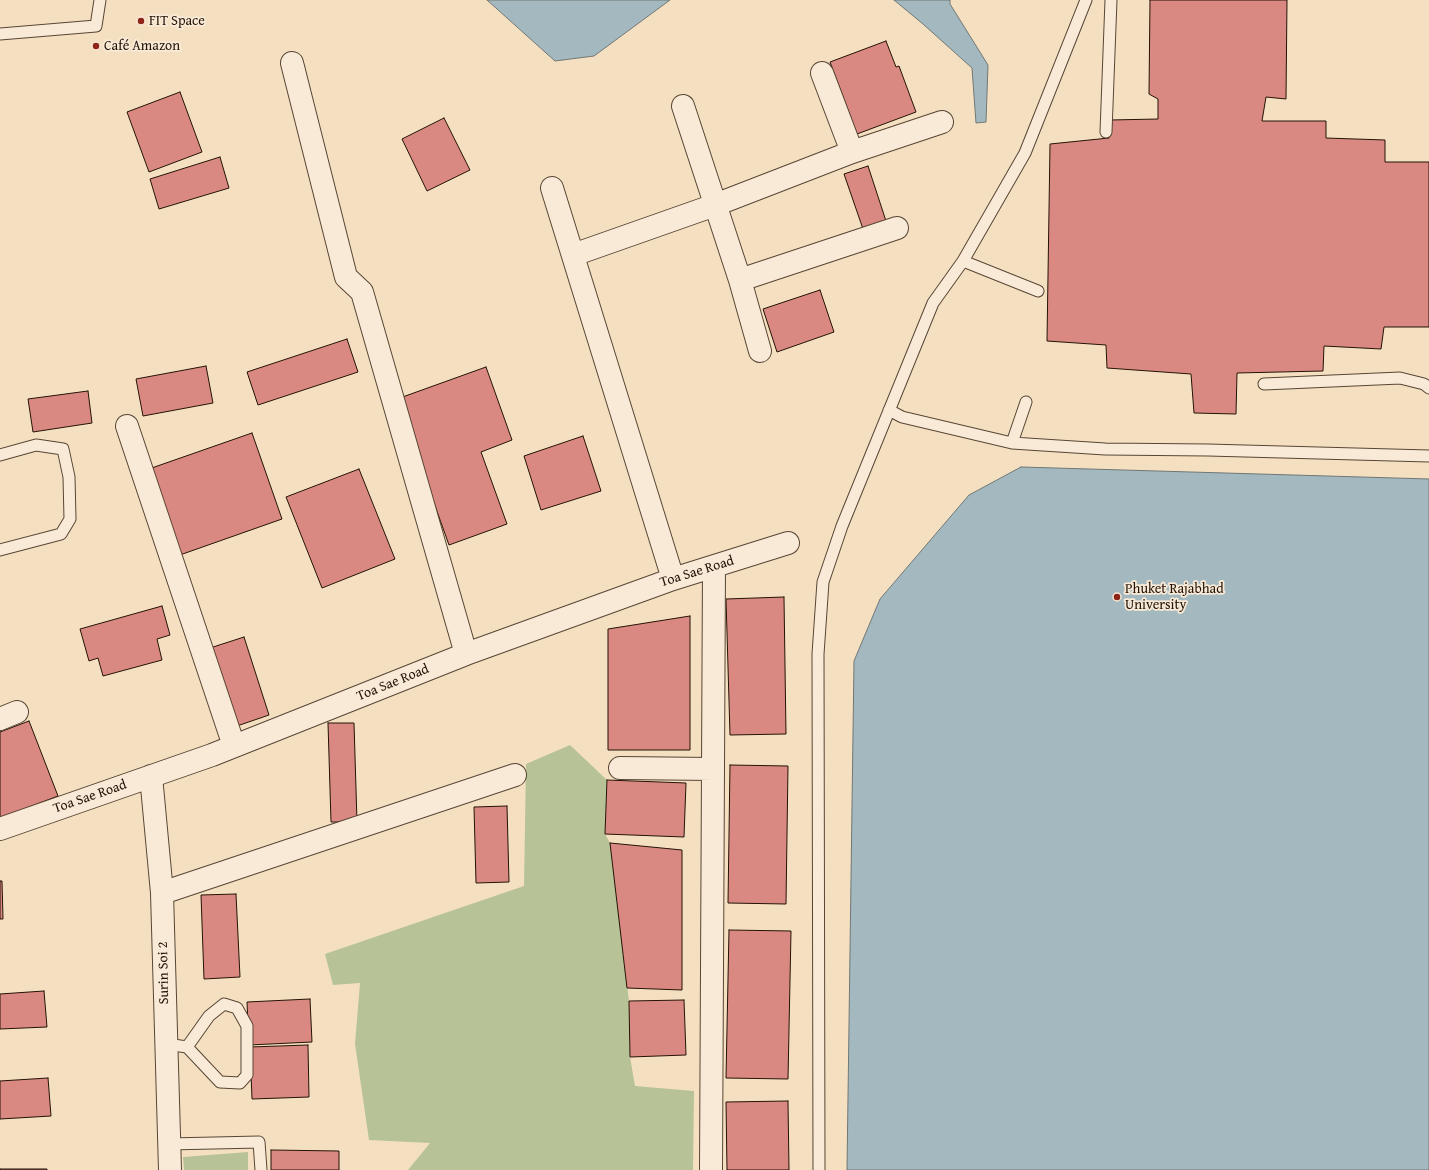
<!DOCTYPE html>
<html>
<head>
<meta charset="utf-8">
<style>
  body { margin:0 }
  canvas { display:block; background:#f5dfc1 }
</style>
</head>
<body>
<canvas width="1429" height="1170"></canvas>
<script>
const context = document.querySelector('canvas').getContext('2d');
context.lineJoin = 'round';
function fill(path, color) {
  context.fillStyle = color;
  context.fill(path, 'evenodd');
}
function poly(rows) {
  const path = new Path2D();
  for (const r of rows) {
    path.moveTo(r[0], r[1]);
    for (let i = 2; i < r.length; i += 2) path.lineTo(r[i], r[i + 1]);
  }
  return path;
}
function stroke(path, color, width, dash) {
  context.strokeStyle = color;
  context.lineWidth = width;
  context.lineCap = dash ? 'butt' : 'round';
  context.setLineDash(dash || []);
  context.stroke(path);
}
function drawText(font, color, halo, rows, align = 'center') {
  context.font = font + ' "Gentium Book Plus",serif';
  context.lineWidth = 3.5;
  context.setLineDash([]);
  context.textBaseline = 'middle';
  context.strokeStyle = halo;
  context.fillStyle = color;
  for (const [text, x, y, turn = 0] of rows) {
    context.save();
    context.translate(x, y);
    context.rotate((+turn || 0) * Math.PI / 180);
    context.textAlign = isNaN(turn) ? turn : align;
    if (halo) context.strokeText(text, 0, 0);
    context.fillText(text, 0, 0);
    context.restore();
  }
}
const green = poly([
  [570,745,607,780,605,834,610,843,629,1001,630,1057,635,1086,694,1091,693,1170,408,1170,430,1143,369,1140,355,1044,360,983,333,985,325,954,524,886,526,764],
  [248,1152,248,1170,184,1170,183,1157]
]);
const water = poly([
  [487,0,670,0,594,56,555,61,487,0],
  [894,0,950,0,950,4,988,65,986,122,976,123,972,68,923,24,894,0],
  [1021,467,1429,479,1429,1170,847,1170,854,661,880,599,969,495,1021,467]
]);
const building = poly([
  [1150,0,1287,0,1286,99,1266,97,1262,121,1326,121,1326,138,1385,140,1385,162,1429,162,1429,327,1384,327,1381,349,1324,346,1323,371,1237,373,1236,414,1194,413,1191,374,1107,368,1106,345,1047,341,1050,144,1109,138,1110,120,1158,119,1158,99,1149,94,1150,0],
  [886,41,896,67,899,66,916,112,857,134,830,62,886,41],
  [180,92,202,152,149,172,127,112,180,92],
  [444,118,470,170,427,191,402,139,444,118],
  [220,157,229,188,159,209,150,179,220,157],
  [868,166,886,221,863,229,844,174,868,166],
  [820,290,834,332,777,352,763,309,820,290],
  [347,339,358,372,258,405,247,372,347,339],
  [206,366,213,403,143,416,136,379,206,366],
  [486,367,512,440,481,452,507,524,449,545,397,399,486,367],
  [88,391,92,423,33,432,28,399,88,391],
  [252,433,282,519,177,556,146,470,252,433],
  [583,436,601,491,541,510,524,456,583,436],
  [359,469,395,559,322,588,286,497,359,469],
  [784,597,786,734,730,735,726,599,784,597],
  [162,606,170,635,157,639,162,660,103,676,98,658,89,661,80,629,162,606],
  [690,616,690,750,608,750,608,629,690,616],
  [244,637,269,715,234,727,207,649,244,637],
  [29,721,58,796,0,818,0,732,29,721],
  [328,723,354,723,357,822,331,822,328,723],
  [730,765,788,766,786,904,728,903,730,765],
  [607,780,686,783,684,837,605,834,607,780],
  [507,806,509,882,476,883,474,807,507,806],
  [610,843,682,850,682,990,627,988,610,843],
  [0,881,2,881,3,919,0,919,0,881],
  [236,894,240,977,204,979,201,895,236,894],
  [729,930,791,931,788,1079,726,1078,729,930],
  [44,991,47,1027,0,1029,0,994,44,991],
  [310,999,312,1042,249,1045,247,1002,310,999],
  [684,1000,686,1055,630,1057,629,1001,684,1000],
  [308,1045,309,1097,252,1099,250,1047,308,1045],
  [48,1078,51,1116,0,1119,0,1081,48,1078],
  [788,1101,789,1170,727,1170,726,1102,788,1101],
  [271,1150,339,1151,339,1170,271,1170,271,1150],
  [0,1169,47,1169,47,1170,0,1170,0,1169]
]);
const service = poly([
  [0,34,96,26,100,0],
  [1106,132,1111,0],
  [963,261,1038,291],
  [1264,384,1400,378,1424,384,1429,388],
  [889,410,902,417,1012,443,1026,402],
  [1012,443,1105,449,1208,450,1429,456],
  [0,455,36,445,63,449,69,477,70,519,61,534,0,550],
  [166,1044,187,1047,220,1082,240,1083,247,1075,247,1026,237,1008,224,1004,209,1016,187,1047],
  [169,1144,259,1142,261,1170],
  [819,1170,818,654,823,582,842,526,933,303,963,261,1025,153,1086,0]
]);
const minor = poly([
  [292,63,346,277,362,292,466,654],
  [822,73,852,152],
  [683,106,740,280,760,351],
  [552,188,673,579],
  [573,255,715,205,852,152,942,122],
  [740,280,897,228],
  [127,426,234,746],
  [0,719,17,712],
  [620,768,713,769],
  [151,776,162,893,170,1170],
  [0,829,212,755,466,654,673,579,788,543],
  [162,893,515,775],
  [711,1170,714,567]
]);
const markers = [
  [141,21,4,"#8f2418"],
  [96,46,4,"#8f2418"],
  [1117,597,4,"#8f2418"]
];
const poiNames = [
  ["FIT Space",149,21],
  ["Café Amazon",104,46],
  ["Phuket Rajabhad",1125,589],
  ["University",1125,605]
];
const streetNames = [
  ["Toa Sae Road",697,572,-17],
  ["Toa Sae Road",393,683,-22],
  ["Toa Sae Road",90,797,-19],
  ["Surin Soi 2",164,973,-91]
];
fill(green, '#b7c397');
fill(water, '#a3b9bf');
stroke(water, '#707775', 1);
fill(building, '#da8982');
stroke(building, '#231305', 1);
stroke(service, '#584634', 13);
stroke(minor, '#584634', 24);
stroke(service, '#f8ead7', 11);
stroke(minor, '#f8ead7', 22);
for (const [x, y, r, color] of markers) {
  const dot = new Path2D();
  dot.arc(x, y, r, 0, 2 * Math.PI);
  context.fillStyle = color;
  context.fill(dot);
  stroke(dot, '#f8ead7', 1.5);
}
drawText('14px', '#231305', '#f8ead7', poiNames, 'left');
drawText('14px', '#231305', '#f8ead7', streetNames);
</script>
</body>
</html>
